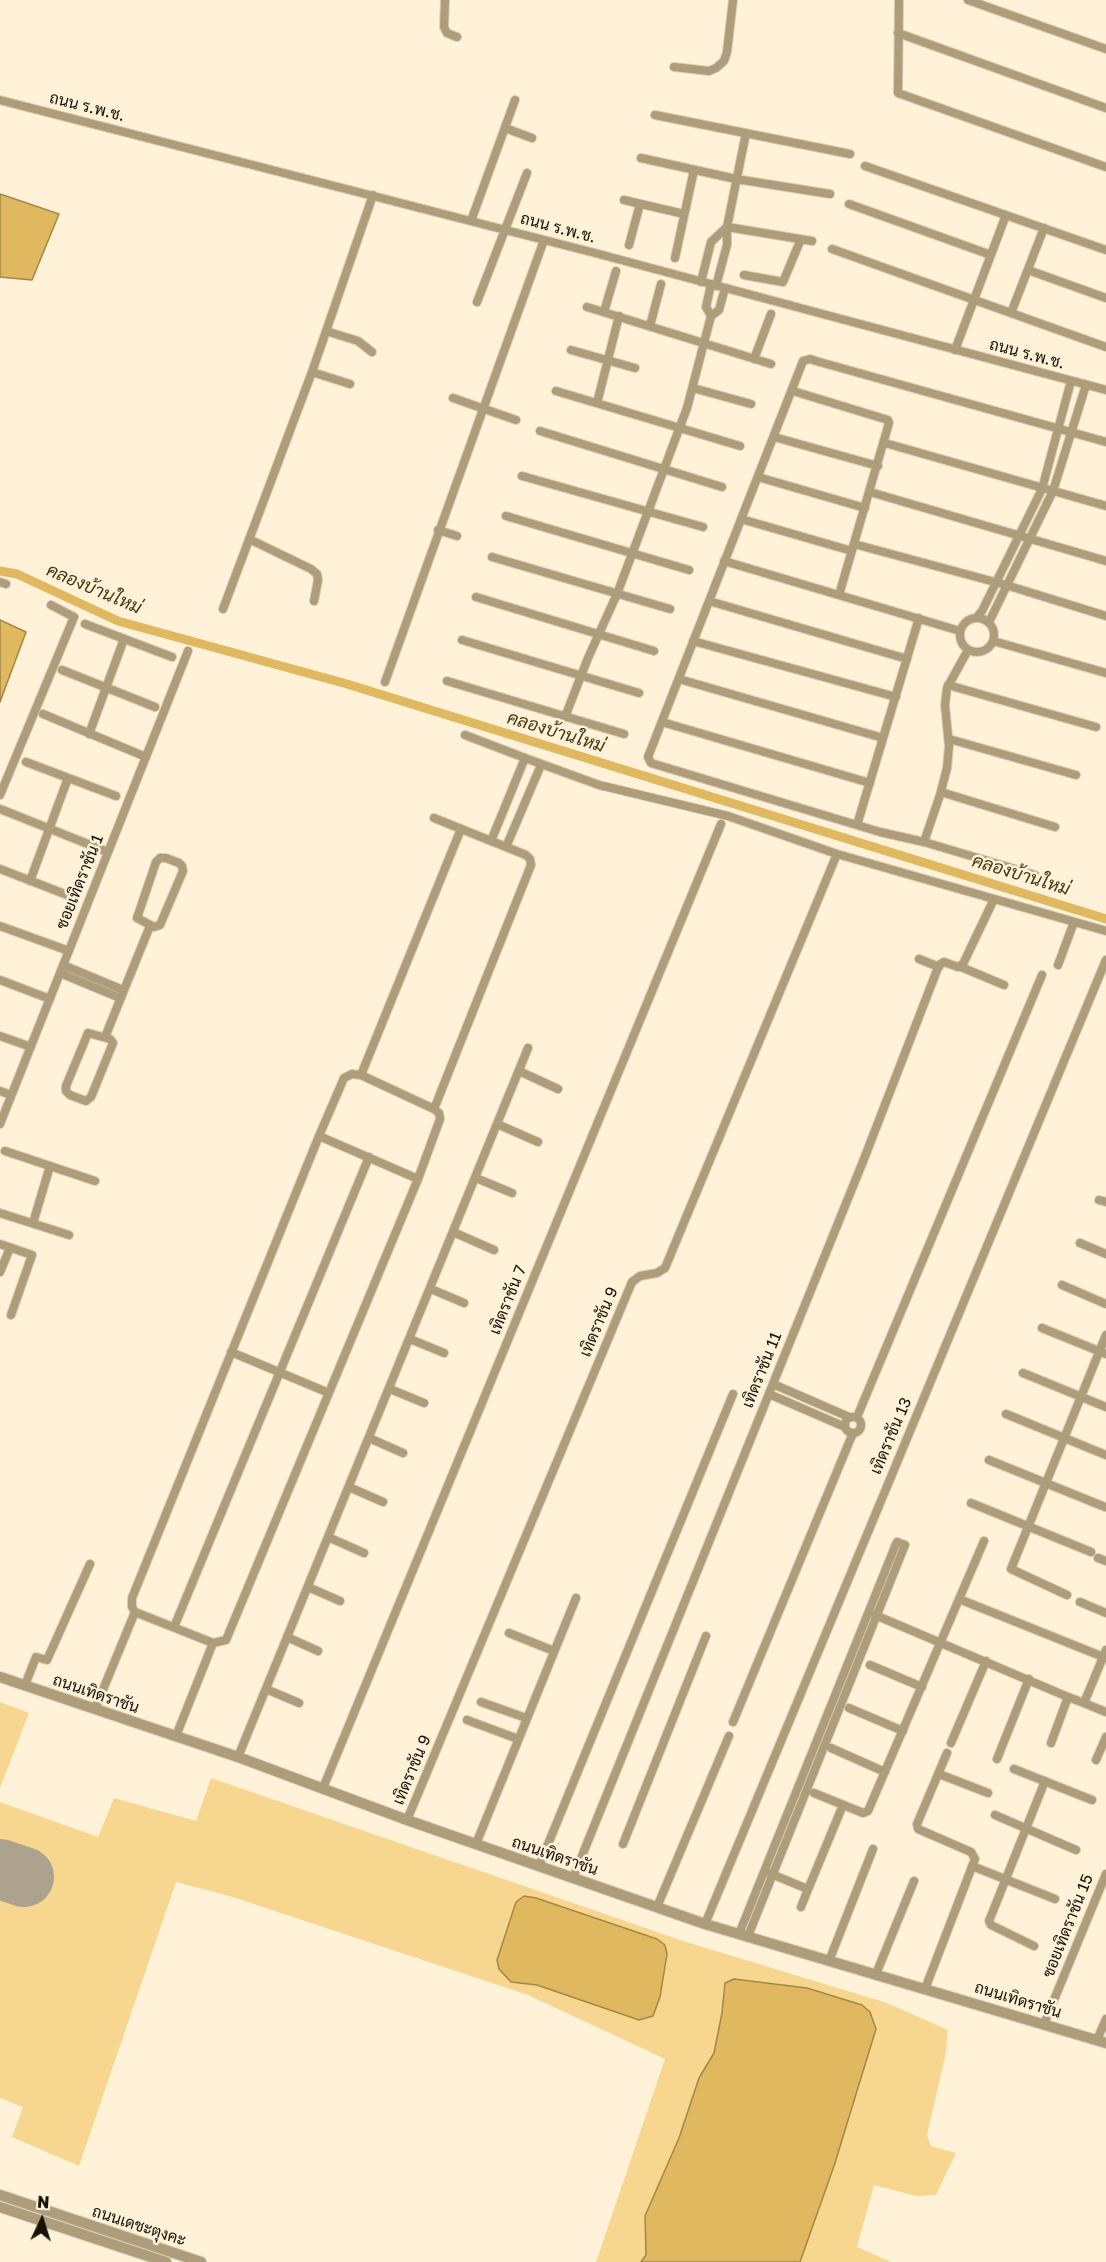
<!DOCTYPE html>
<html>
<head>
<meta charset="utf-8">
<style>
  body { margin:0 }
  #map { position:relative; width:1106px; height:2262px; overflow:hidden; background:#fff2d8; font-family:"Golos Text",sans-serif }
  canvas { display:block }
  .north { position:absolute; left:12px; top:2190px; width:60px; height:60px; -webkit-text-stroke:4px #fff2d8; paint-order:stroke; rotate:4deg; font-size:16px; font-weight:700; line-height:24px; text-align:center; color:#171206 }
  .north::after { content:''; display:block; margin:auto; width:21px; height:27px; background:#171206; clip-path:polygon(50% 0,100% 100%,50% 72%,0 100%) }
</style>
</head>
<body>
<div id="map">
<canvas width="1106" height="2262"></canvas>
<div class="north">N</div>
</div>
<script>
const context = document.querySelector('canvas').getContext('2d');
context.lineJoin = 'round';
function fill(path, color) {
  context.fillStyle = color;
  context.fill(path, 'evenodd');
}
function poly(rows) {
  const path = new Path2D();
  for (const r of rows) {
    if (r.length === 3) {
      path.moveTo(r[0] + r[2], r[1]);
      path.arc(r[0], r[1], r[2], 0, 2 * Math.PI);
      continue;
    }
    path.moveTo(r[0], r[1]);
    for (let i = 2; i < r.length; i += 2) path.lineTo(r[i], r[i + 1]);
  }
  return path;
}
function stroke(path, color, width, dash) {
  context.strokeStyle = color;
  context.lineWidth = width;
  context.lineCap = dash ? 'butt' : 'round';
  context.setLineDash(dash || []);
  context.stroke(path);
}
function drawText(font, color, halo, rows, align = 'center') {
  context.font = font + ' "Golos Text",Sarabun,sans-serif';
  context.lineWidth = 5;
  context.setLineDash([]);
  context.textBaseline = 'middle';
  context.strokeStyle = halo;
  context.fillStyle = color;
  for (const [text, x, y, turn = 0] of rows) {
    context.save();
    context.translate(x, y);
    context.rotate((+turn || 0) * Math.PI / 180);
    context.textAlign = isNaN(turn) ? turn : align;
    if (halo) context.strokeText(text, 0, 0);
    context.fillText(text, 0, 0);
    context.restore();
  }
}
const green = poly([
  [0,1702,29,1713,0,1788],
  [211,1778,683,1941,887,2003,948,2030,945,2057,927,2135,931,2146,956,2153,936,2195,916,2196,874,2185,857,2247,891,2262,800,2262,834,2166,864,2071,807,1988,734,1979,725,1983,722,2013,714,2053,699,2078,679,2138,645,2216,646,2255,641,2262,596,2262,665,2059,528,1995,233,1897,176,1882,79,2166,12,2137,23,2107,0,2098,0,1886,24,1893,34,1863,0,1852,0,1802,98,1837,114,1798,196,1821],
  [536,1898,657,1939,665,1945,667,1954,660,1997,653,2016,639,2020,537,1985,511,1982]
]);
const water = poly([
  [0,194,59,214,32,280,0,277,0,194],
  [0,620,26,632,0,702,0,620],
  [524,1896,536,1898,657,1939,665,1945,667,1954,660,1997,653,2016,639,2020,537,1985,511,1982,499,1969,497,1960,516,1902,524,1896],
  [734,1979,807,1988,862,2005,870,2012,876,2029,834,2166,800,2262,641,2262,646,2255,645,2216,679,2138,699,2078,714,2053,722,2013,725,1983,734,1979]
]);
const canal = poly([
  [0,571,17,574,118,621,347,684,1106,919]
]);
const runway = poly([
  [0,1869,24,1877]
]);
const minor = poly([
  [445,0,444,27,447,33,457,37],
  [899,0,898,93,1106,167],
  [968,0,1106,49],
  [898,33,1106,108],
  [674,67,709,71,716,68,724,61,727,52,733,0],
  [0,100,595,253,1106,390],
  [655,115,850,154],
  [505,128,532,138],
  [746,133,727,227,812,241],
  [641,158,736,179,830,194],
  [865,166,1106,250],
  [624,200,684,214],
  [849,204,991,255],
  [471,221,515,100],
  [629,245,640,204],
  [832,249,1106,347],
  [675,258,694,170],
  [1028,270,1106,298],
  [744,275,783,282,801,239],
  [701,282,711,242,727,227,727,245,716,286],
  [477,302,527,173],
  [587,307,771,364],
  [604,312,616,271],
  [1011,313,1044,228],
  [711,316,719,310,725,288],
  [650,326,661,284],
  [326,331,358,341,372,352],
  [571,350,635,368],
  [955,350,1006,215],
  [754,359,771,314],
  [312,372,350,384],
  [693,388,751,404],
  [556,391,740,446],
  [793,391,888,420,889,423,839,595],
  [453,398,516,420],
  [597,403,619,316],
  [540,431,722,487],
  [774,437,878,466],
  [885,443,1106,506],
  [522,476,703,527],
  [758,477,865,508],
  [870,492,1106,561],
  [506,516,689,570],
  [741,519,852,551],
  [438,530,457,536],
  [249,539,311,569,317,574,318,580,314,601],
  [854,544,1006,585,1106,616],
  [492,557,670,609],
  [724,561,960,631],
  [0,582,6,584],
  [476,597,654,651],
  [709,601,907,659],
  [223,609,312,372,373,195],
  [977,635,17],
  [976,618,982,611,1042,489,1071,381],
  [989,622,1053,491,1086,385],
  [85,624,172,657],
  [462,640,639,693],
  [693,641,896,697],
  [993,641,1106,673],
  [62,670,155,707],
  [679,679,883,738],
  [447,681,624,734],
  [385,682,544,240],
  [948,685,1096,727],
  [43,714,146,757],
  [565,717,588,658,617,594,687,408,711,316,706,307,711,284],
  [662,722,870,783],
  [89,734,124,639],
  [465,735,525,758],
  [949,739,1076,775],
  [26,762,116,796],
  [941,792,1055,827],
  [0,795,74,617,51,605],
  [0,809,108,852],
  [434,818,526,855,530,859,531,865,434,1109],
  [857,825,919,618],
  [491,841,525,758,599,785,728,816,837,854,1106,931],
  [924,842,940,795,947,768,949,746,945,705,947,688,968,650],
  [506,847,541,765],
  [160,858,166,858,179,863,182,866,183,871,160,925,154,927,137,918,156,862,160,858],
  [0,869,75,898],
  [1035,875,924,842,880,832,651,763,648,757,803,361,810,359,816,361,1106,442],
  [30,881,68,778],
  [0,926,69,951],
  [919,959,939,967],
  [63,965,123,990],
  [1058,965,1074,922],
  [961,967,1004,985],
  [60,973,120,998],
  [0,980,50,999],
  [88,1033,110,1039,113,1043,91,1097,86,1101,70,1095,66,1091,66,1086,88,1033],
  [0,1036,31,1047],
  [105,1037,150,926],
  [519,1071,558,1089],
  [352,1074,361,1075,434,1109,439,1113,440,1119,418,1179,226,1640,213,1643,135,1612,132,1607,132,1598,319,1136,344,1078,352,1074],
  [361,1075,461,829],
  [0,1091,11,1095],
  [0,1124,188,651],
  [497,1124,538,1142],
  [319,1136,418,1179],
  [5,1151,95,1181],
  [476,1178,512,1193],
  [1099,1200,1106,1202],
  [0,1213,69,1235],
  [33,1223,50,1166],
  [453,1232,494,1250],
  [1080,1243,1106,1254],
  [0,1244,32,1255,11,1315],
  [0,1272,10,1248],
  [1062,1285,1106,1304],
  [431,1289,464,1303],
  [1042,1328,1106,1354],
  [410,1339,444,1353],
  [231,1352,329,1393],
  [1023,1373,1106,1407],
  [773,1384,849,1417],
  [390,1389,424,1403],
  [769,1394,845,1427],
  [1006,1414,1106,1455],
  [853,1425,8],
  [857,1417,1042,975],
  [369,1438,403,1453],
  [989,1460,1105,1507],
  [349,1487,383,1502],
  [971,1503,1091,1552],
  [328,1537,364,1553],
  [1098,1558,1106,1561],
  [308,1587,340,1601],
  [1067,1595,1011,1569,1106,1335],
  [959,1599,1106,1658],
  [1080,1602,1106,1613],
  [875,1615,1068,1697],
  [174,1627,369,1157],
  [509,1633,554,1651],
  [287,1637,318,1651],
  [870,1665,922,1687],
  [25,1685,36,1657,47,1660,90,1564],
  [266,1689,299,1703],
  [481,1702,526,1718],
  [1084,1703,1106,1712],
  [849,1708,903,1731],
  [95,1709,135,1612],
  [467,1720,518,1739],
  [733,1722,853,1433],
  [176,1736,213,1643],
  [951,1743,986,1661],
  [1051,1743,1068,1697,1084,1703,1106,1650],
  [831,1748,885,1772],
  [238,1757,528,1048],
  [997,1759,1029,1679],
  [1096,1760,1106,1737],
  [1014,1769,1092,1800],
  [939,1774,988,1793],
  [323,1788,721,824],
  [814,1793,863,1813,868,1811,984,1541],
  [995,1815,1076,1850],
  [407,1820,632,1282,640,1276,657,1273,665,1268,837,854],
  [476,1844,576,1598],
  [623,1844,706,1636],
  [539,1866,733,1394],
  [972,1866,1055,1899],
  [769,1873,805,1888,809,1887,843,1805],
  [573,1878,864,1159,939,965,944,962,958,967,963,964,994,899],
  [657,1907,729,1736],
  [801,1907,809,1887],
  [705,1924,1106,960],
  [739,1934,896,1544,897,1542,905,1545,748,1936],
  [1034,1946,991,1925,989,1921,1045,1781],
  [829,1961,873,1849],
  [876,1974,914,1881],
  [925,1989,975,1859,971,1852,918,1829,917,1824,947,1753],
  [1044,2024,1106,1874],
  [1097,2040,1106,2019]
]);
const tertiary = poly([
  [0,1677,238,1757,407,1820,705,1924,1106,2043],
  [0,2195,201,2262],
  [0,2207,166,2262]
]);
const streetNames = [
  ["ถนน ร.พ.ช.",87,107,14],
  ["ถนน ร.พ.ช.",558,228,15],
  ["ถนน ร.พ.ช.",1027,354,15],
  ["ซอยเทิดราชัน 1",80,882,-68],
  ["เทิดราชัน 7",508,1300,-68],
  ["เทิดราชัน 9",599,1322,-67],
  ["เทิดราชัน 11",762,1370,-68],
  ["เทิดราชัน 13",891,1436,-67],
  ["ถนนเทิดราชัน",96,1694,19],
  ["เทิดราชัน 9",412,1770,-67],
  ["ถนนเทิดราชัน",555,1856,19],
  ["ซอยเทิดราชัน 15",1068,1926,-68],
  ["ถนนเทิดราชัน",1018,2000,17],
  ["ถนนเดชะตุงคะ",139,2226,18]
];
const waterNames = [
  ["คลองบ้านใหม่",94,589,23],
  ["คลองบ้านใหม่",556,732,17],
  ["คลองบ้านใหม่",1021,875,17]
];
fill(green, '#f7d690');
fill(water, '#e0b860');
stroke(water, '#a48645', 1.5);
stroke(canal, '#e0b860', 9);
stroke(runway, '#ada28e', 60);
stroke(minor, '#daceb6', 10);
stroke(tertiary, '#daceb6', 12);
stroke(minor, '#ae9d7a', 8);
stroke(tertiary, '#ae9d7a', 10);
drawText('16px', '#171206', '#fff2d8', streetNames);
drawText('italic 18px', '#483812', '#fff2d8', waterNames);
</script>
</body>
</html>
